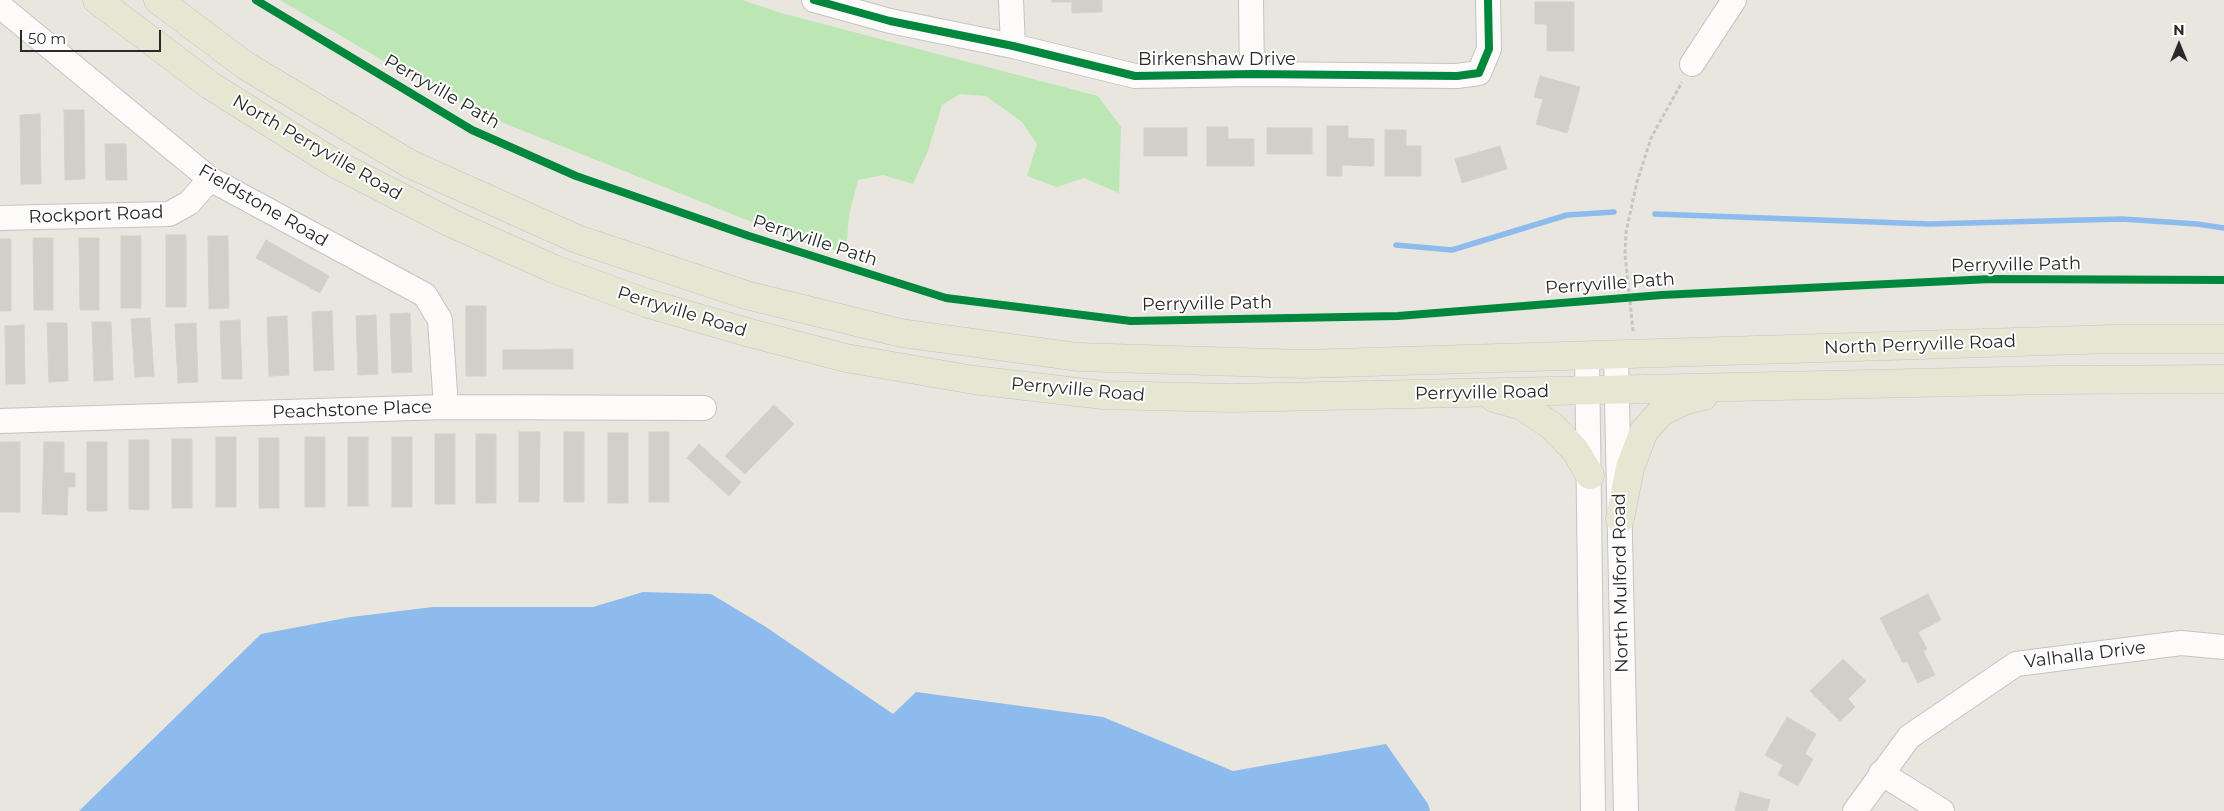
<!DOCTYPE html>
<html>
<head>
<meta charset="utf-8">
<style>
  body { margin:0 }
  #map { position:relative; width:2224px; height:811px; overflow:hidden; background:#e8e6de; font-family:Montserrat,sans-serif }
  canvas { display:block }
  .north { position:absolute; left:2154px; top:20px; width:50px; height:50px; -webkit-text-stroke:4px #fff; paint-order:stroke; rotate:0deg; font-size:14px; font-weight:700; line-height:20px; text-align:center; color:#292929 }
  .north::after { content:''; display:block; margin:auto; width:18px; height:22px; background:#292929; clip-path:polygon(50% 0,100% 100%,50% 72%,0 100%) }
  .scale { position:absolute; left:20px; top:30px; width:141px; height:22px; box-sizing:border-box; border:2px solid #292929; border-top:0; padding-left:6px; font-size:15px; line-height:18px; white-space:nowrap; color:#292929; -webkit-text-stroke:4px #fff; paint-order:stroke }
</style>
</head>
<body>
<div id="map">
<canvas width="2224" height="811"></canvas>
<div class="north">N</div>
<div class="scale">50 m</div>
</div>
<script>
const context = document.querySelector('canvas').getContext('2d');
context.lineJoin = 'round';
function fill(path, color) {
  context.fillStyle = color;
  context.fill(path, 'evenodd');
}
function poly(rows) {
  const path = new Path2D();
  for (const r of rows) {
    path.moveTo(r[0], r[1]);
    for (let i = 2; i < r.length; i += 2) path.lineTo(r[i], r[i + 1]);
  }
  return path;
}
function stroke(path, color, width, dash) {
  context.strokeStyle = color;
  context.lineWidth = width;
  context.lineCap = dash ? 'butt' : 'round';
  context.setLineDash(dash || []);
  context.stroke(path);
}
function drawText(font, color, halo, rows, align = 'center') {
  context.font = font + ' Montserrat,sans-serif';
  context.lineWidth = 4;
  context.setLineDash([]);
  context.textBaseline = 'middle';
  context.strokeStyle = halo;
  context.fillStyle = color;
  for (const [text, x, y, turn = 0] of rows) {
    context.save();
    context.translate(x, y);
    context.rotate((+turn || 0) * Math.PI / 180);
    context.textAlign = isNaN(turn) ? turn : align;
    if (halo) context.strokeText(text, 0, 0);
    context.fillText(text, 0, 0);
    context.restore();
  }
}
const green = poly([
  [280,0,742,0,781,13,1098,96,1121,127,1119,193,1084,178,1057,187,1027,176,1037,144,1022,122,986,96,960,94,942,105,928,151,913,184,883,175,858,180,849,215,846,252,812,246,501,122,399,70]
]);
const water = poly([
  [643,592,711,594,766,627,893,714,916,692,1103,717,1233,771,1386,744,1428,804,1430,811,79,811,261,634,351,617,433,607,593,607]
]);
const stream = poly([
  [1655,214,1929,224,2122,219,2197,224,2224,228],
  [1396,245,1452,250,1567,215,1614,212]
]);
const building = poly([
  [1052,0,1102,0,1102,12,1072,13,1072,2,1052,2,1052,0],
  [1535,2,1574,2,1574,51,1547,51,1547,24,1535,24,1535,2],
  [1540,76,1580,87,1567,133,1536,124,1543,99,1534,97,1540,76],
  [64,110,84,110,85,179,65,180,64,110],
  [40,114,41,184,21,184,20,115,40,114],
  [1327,126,1348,126,1348,138,1374,139,1374,166,1342,165,1342,176,1327,176,1327,126],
  [1207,127,1228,127,1228,139,1254,139,1254,166,1207,166,1207,127],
  [1144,128,1187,128,1187,156,1144,156,1144,128],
  [1267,128,1312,128,1312,154,1267,154,1267,128],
  [1385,130,1406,130,1406,146,1421,146,1421,176,1385,176,1385,130],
  [105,144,126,144,127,180,106,180,105,144],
  [1500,146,1507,169,1462,183,1455,159,1500,146],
  [166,235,186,235,186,307,166,307,166,235],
  [121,236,141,236,141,308,121,308,121,236],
  [208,236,228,236,229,308,209,309,208,236],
  [33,238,53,238,53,310,34,310,33,238],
  [79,238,99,238,99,310,80,310,79,238],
  [0,239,11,239,11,311,0,311,0,239],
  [266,240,329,276,320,293,256,258,266,240],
  [466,306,486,306,486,376,466,376,466,306],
  [332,311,334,370,314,371,312,312,332,311],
  [410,313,412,372,392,373,390,314,410,313],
  [376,315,378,374,358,375,356,316,376,315],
  [287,316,289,375,269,376,267,317,287,316],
  [150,318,154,376,135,377,131,319,150,318],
  [240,320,242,379,222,379,220,321,240,320],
  [92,322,111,322,113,380,94,381,92,322],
  [47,323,67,323,68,381,49,382,47,323],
  [196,323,198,382,178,383,175,324,196,323],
  [24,325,25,384,6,384,5,326,24,325],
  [573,349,573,369,503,369,503,350,573,349],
  [774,405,794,424,745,474,725,456,774,405],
  [519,432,540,432,539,502,519,502,519,432],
  [564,432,584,432,584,502,564,502,564,432],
  [649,432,669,432,669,502,649,502,649,432],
  [608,433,628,433,628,503,608,503,608,433],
  [435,434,455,434,455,504,435,504,435,434],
  [476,434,496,434,496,503,476,503,476,434],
  [216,437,236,437,236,507,216,507,216,437],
  [305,437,325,437,325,507,305,507,305,437],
  [348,437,368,437,368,506,348,506,348,437],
  [392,437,412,437,412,507,392,507,392,437],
  [259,438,279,438,279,508,259,508,259,438],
  [172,439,192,439,192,508,172,508,172,439],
  [129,440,149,440,149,510,129,509,129,440],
  [0,442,20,442,20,512,0,512,0,442],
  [44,442,64,442,64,473,75,473,75,487,68,487,67,515,42,514,44,442],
  [87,442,107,442,107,511,87,511,87,442],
  [699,444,741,482,729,496,687,458,699,444],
  [1928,594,1941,620,1918,632,1927,649,1923,651,1935,675,1918,683,1907,661,1903,663,1880,618,1928,594],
  [1843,659,1866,681,1848,699,1855,707,1840,721,1810,691,1843,659],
  [1787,717,1816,734,1805,754,1813,759,1798,786,1778,775,1783,765,1765,755,1787,717],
  [1740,792,1770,800,1767,811,1735,811,1740,792]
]);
const path = poly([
  [1633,331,1625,254,1626,232,1637,182,1651,138,1682,82]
]);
const minor = poly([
  [814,0,890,21,1013,46,1135,76,1252,74,1457,76,1479,73,1489,49,1488,0],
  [1011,0,1013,46],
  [1251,0,1252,74],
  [0,6,210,179,425,295,440,320,446,407],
  [1692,64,1734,0],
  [0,218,169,214,189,203,210,179],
  [1616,355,1626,811],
  [1587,356,1593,811],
  [0,421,446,407,704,408],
  [1881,773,1942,811],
  [1855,811,1909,737,2016,664,2181,643,2224,647]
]);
const major = poly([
  [97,0,211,86,334,163,451,223,554,269,646,303,750,333,846,358,974,380,1103,395,1232,398,2051,380,2224,379],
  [158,0,246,66,410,164,577,239,746,295,901,333,1078,357,1304,364,2114,339,2224,339],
  [1494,398,1522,406,1552,426,1575,450,1590,475],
  [1620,519,1630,468,1644,431,1661,412,1683,401,1704,396]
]);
const cycleway = poly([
  [256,0,472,130,576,176,749,236,946,298,1131,321,1398,316,1662,295,1991,279,2224,280],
  [814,0,890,21,1013,46,1135,76,1252,74,1457,76,1479,73,1489,49,1488,0]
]);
const streetNames = [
  ["Birkenshaw Drive",1217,60],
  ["Perryville Path",442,92,30],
  ["North Perryville Road",317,148,30],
  ["Fieldstone Road",263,206,30],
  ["Rockport Road",96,215,-2],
  ["Perryville Path",815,241,18],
  ["Perryville Path",2016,265,-1],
  ["Perryville Path",1610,284,-4],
  ["Perryville Path",1207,304,-1],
  ["Perryville Road",682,312,17],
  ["North Perryville Road",1920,345,-2],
  ["Perryville Road",1078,390,5],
  ["Perryville Road",1482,393,-1],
  ["Peachstone Place",352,410,-2],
  ["North Mulford Road",1621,583,-91],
  ["Valhalla Drive",2085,655,-7]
];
fill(green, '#bde6b5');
fill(water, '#8ebbed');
stroke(stream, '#8ebbed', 5.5);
fill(building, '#d1cfc9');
stroke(building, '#d3d2cb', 1);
stroke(minor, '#c5c4c4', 26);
stroke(major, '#c4c3c0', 29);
stroke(path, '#c6c5c4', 3, [4, 2.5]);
stroke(minor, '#fcfbfa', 24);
stroke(major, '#e6e7d2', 28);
stroke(cycleway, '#00873e', 8);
drawText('18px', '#292929', '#fff', streetNames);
</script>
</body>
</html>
